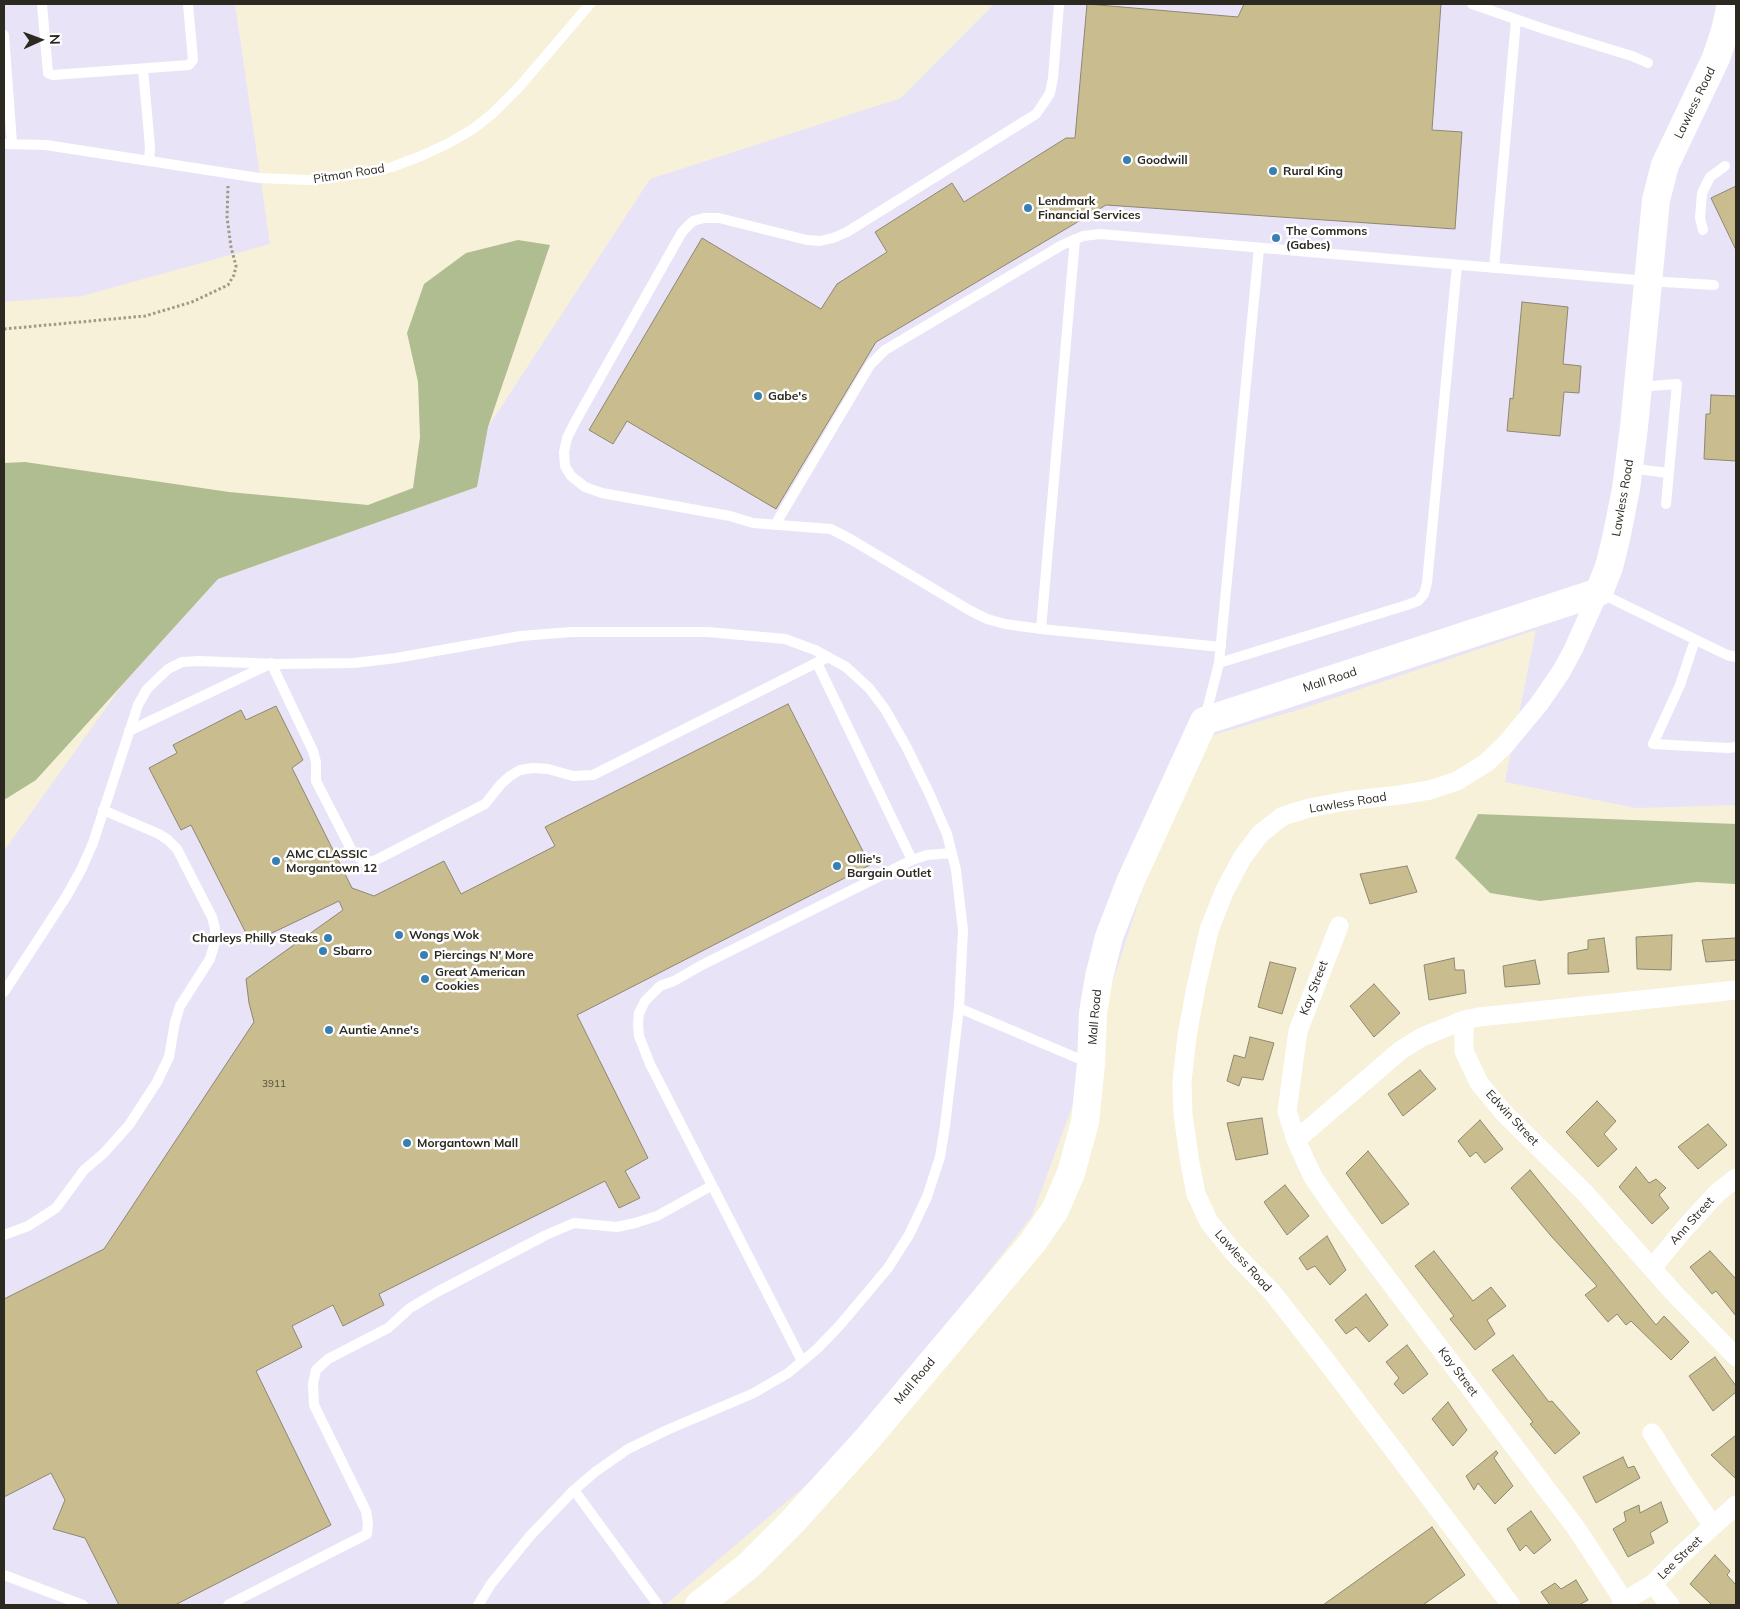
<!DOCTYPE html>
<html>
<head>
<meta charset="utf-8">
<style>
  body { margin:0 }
  #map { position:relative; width:1740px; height:1609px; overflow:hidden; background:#f7f1d9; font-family:Mulish,sans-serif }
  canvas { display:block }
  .frame { position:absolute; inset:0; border:5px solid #2c2921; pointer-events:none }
  .north { position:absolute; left:15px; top:15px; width:50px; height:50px; -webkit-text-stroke:4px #fff; paint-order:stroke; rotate:88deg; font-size:14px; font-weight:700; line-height:20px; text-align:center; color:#2c2921 }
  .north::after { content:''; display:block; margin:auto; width:18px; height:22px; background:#2c2921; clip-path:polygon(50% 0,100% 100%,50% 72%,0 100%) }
</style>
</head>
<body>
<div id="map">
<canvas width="1740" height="1609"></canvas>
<div class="frame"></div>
<div class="north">N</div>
</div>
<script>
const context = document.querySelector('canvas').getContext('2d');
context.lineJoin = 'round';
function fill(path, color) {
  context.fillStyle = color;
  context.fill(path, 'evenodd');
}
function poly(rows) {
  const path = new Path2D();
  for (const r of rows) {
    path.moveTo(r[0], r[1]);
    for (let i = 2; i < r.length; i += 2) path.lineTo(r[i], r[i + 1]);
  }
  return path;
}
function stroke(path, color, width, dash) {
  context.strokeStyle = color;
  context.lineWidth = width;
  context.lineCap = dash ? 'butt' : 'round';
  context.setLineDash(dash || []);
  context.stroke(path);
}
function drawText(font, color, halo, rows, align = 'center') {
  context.font = font + ' Mulish,sans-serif';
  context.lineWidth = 5;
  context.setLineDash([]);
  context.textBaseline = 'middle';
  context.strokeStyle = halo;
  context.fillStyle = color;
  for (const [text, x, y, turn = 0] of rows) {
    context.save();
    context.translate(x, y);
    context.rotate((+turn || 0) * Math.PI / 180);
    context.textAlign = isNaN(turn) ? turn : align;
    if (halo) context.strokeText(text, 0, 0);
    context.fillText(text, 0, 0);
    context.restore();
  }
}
const commercial = poly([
  [4,4,235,4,270,244,82,296,4,302],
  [994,4,1718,4,1736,29,1736,805,1636,808,1505,782,1536,630,1301,709,1190,742,1075,1099,1032,1216,851,1447,665,1605,4,1605,4,851,123,684,218,579,477,487,488,427,650,179,901,98]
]);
const forest = poly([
  [518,240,550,245,488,427,477,487,218,579,36,780,4,800,4,463,25,462,229,492,368,505,413,488,420,437,418,382,407,333,424,284,466,253],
  [1478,814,1736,824,1736,884,1697,882,1540,901,1490,893,1455,858]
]);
const building = poly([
  [1087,4,1238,17,1244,4,1441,4,1432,130,1462,132,1455,229,1106,205,876,342,776,509,627,421,613,444,589,430,702,238,821,309,837,284,887,252,875,232,952,183,964,202,1066,138,1075,138,1087,4],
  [1736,186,1736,250,1711,198,1736,186],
  [1522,302,1568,307,1563,364,1581,366,1579,393,1564,392,1560,436,1507,431,1510,398,1513,399,1522,302],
  [1711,395,1736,396,1736,461,1704,459,1706,414,1710,414,1711,395],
  [788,704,870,865,577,1015,648,1158,625,1171,640,1198,619,1208,605,1181,379,1294,384,1305,343,1326,333,1305,292,1326,302,1347,256,1371,331,1525,175,1605,119,1605,85,1538,53,1529,65,1500,51,1473,4,1497,4,1299,104,1249,254,1022,249,1003,246,979,343,910,339,901,251,943,191,825,181,830,149,768,177,753,173,745,241,710,246,720,276,706,303,760,292,768,352,888,374,896,444,861,461,894,555,846,545,827,788,704],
  [1407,866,1417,892,1370,904,1360,874,1407,866],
  [1672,935,1671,970,1637,969,1636,937,1672,935],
  [1604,938,1609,972,1568,974,1568,953,1588,949,1588,940,1604,938],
  [1736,938,1736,960,1706,962,1702,940,1736,938],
  [1454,958,1455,970,1464,970,1466,993,1429,1000,1424,965,1454,958],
  [1535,960,1540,984,1505,987,1503,966,1535,960],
  [1270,962,1296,968,1282,1014,1258,1007,1270,962],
  [1374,984,1400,1013,1374,1037,1350,1006,1374,984],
  [1250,1037,1274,1043,1263,1080,1242,1077,1239,1086,1227,1081,1234,1055,1245,1058,1250,1037],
  [1420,1070,1436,1089,1403,1116,1388,1094,1420,1070],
  [1597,1101,1616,1121,1604,1134,1617,1149,1598,1167,1566,1132,1597,1101],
  [1262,1118,1268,1154,1236,1160,1227,1123,1262,1118],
  [1480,1120,1503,1149,1485,1163,1476,1152,1470,1157,1458,1141,1480,1120],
  [1708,1124,1727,1145,1698,1169,1678,1147,1708,1124],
  [1368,1151,1409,1204,1382,1224,1346,1173,1368,1151],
  [1636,1167,1649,1183,1656,1179,1666,1188,1659,1195,1669,1208,1652,1224,1619,1187,1636,1167],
  [1530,1170,1656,1325,1664,1316,1689,1342,1671,1360,1631,1321,1626,1325,1617,1314,1608,1322,1585,1295,1597,1286,1551,1236,1511,1188,1530,1170],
  [1285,1185,1309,1216,1287,1235,1264,1202,1285,1185],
  [1327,1236,1346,1270,1330,1285,1315,1266,1307,1270,1299,1258,1327,1236],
  [1434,1251,1473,1301,1491,1287,1506,1306,1487,1320,1495,1334,1475,1350,1450,1319,1454,1316,1415,1266,1434,1251],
  [1710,1251,1736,1279,1736,1316,1716,1291,1712,1294,1690,1267,1710,1251],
  [1366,1294,1388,1325,1369,1342,1356,1327,1346,1334,1335,1320,1366,1294],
  [1407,1345,1428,1374,1403,1394,1394,1384,1399,1378,1386,1362,1407,1345],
  [1513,1355,1549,1402,1552,1401,1580,1433,1555,1454,1530,1424,1533,1422,1492,1370,1513,1355],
  [1715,1357,1736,1386,1736,1392,1713,1411,1689,1376,1715,1357],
  [1448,1402,1467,1430,1453,1446,1432,1419,1448,1402],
  [1736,1435,1736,1479,1711,1455,1736,1435],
  [1496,1451,1498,1453,1494,1458,1513,1486,1495,1504,1478,1483,1474,1490,1466,1476,1496,1451],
  [1623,1457,1628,1468,1634,1466,1640,1478,1596,1503,1583,1477,1623,1457],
  [1661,1502,1668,1522,1650,1533,1654,1543,1628,1557,1613,1529,1626,1521,1624,1512,1639,1505,1640,1513,1661,1502],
  [1531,1511,1551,1540,1534,1554,1526,1545,1520,1551,1507,1529,1531,1511],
  [1432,1527,1465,1575,1423,1605,1323,1605,1432,1527],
  [1715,1555,1730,1571,1727,1575,1736,1585,1736,1605,1712,1605,1690,1584,1715,1555],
  [1576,1580,1588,1600,1579,1605,1550,1605,1541,1592,1555,1583,1561,1589,1576,1580]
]);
const path = poly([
  [4,329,145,316,192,302,228,285,234,275,236,266,231,247,227,217,228,186]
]);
const lane = poly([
  [42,4,48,73,53,75,189,65,193,60,188,4],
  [1059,4,1053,78,1050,93,1043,104,1036,114,847,232,833,238,820,241,807,240,719,218,704,218,693,221,682,232,575,422,567,438,564,452,565,466,571,476,585,487,602,493,730,516,753,523,831,529,852,540,969,610,987,619,1005,624,1041,629,1221,647],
  [1472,4,1547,30,1632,56,1648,63],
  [4,35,12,143],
  [143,69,150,147,149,160],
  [4,144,46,145,259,178,308,180,366,173,392,167,421,156,449,143,473,129,492,114,520,86,590,4],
  [1703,230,1700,218,1702,193,1710,177,1725,166],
  [1494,268,1516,20],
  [1638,387,1677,384,1666,504],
  [1629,468,1668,473],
  [775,525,870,365,885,350,1062,245,1083,236,1100,234,1648,281,1714,285],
  [1600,593,1727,655,1736,657],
  [1041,629,1075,239],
  [1695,640,1680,685,1653,744,1728,748,1736,747],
  [271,663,313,751,316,762,316,781,352,851,363,861,368,862,374,861,485,804,501,784,510,776,520,770,533,768,548,769,573,776,593,775,828,657],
  [817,663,912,860],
  [1219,663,1407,605,1418,601,1424,594,1427,583,1457,265],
  [1205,718,1219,663,1259,248],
  [129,731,270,664],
  [4,992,66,897,81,870,93,843,138,705,147,689,168,669,182,662,199,661,276,664,354,663,396,658,521,636,571,632,708,632,785,639,815,650,846,667,869,688,885,709,907,748,930,795,947,834,956,870,963,930,959,1008,945,1126,940,1157,927,1197,909,1235,888,1268,840,1325,817,1349,788,1373,754,1393,667,1430,628,1449,595,1472,574,1490,530,1536,491,1584,478,1605],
  [959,1008,1089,1063],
  [4,1235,28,1226,56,1208,84,1170,104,1153,129,1125,157,1082,169,1057,175,1022,180,1006,210,959,215,942,215,928,212,917,177,849,168,840,159,834,103,810],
  [802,1361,650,1064,639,1036,638,1024,639,1013,645,1001,660,986,674,981,702,965,912,860,927,855,952,853],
  [574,1490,658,1605],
  [4,1575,83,1605],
  [228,1605,367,1534,368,1524,366,1511,314,1405,313,1384,316,1370,328,1359,388,1328,410,1308,437,1292,546,1235,574,1223,617,1227,635,1223,657,1216,711,1186]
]);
const street = poly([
  [1339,926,1298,1031,1287,1111,1296,1140,1313,1177,1340,1216,1576,1528,1624,1601],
  [1464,1020,1464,1051,1479,1083,1504,1113,1585,1193,1674,1293,1736,1357],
  [1296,1140,1401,1050,1422,1037,1464,1020,1479,1017,1736,990],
  [1652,1268,1685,1228,1717,1193,1736,1178],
  [1652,1433,1684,1484,1713,1526],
  [1653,1584,1670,1605],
  [1511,1605,1327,1362,1272,1292,1234,1253,1209,1222,1196,1194,1190,1163,1183,1115,1182,1082,1187,1036,1196,987,1209,930,1224,892,1242,858,1260,834,1283,816,1309,808,1346,801,1399,795,1430,790,1457,781,1486,763,1505,745,1539,704,1561,672,1573,650,1599,592],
  [1621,1605,1624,1601,1653,1584,1679,1557,1736,1505]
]);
const secondary = poly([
  [699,1605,748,1566,793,1521,869,1437,1033,1242,1055,1210,1071,1173,1085,1122,1091,1064,1093,1013,1099,977,1109,937,1131,880,1204,721,1599,592,1609,567,1616,539,1626,489,1634,427,1656,200,1665,165,1716,58,1725,31,1731,4]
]);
const markers = [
  [1127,160,5,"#387fb4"],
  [1273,171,5,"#387fb4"],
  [1028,208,5,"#387fb4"],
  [1276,238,5,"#387fb4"],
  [758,396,5,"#387fb4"],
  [276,861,5,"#387fb4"],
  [837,866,5,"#387fb4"],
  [399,935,5,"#387fb4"],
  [328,938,5,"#387fb4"],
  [323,951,5,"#387fb4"],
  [424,955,5,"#387fb4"],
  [425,979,5,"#387fb4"],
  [329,1030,5,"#387fb4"],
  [407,1143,5,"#387fb4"]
];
const numberNames = [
  ["3911",274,1084]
];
const streetNames = [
  ["Lawless Road",1695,103,-64],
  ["Pitman Road",349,174,-9],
  ["Lawless Road",1623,498,-80],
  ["Mall Road",1330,680,-18],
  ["Lawless Road",1348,803,-9],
  ["Kay Street",1314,988,-69],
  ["Mall Road",1095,1017,-85],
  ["Edwin Street",1512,1118,47],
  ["Ann Street",1692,1221,-48],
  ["Lawless Road",1243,1261,48],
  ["Kay Street",1458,1372,53],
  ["Mall Road",915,1381,-50],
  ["Lee Street",1680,1558,-44]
];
const poiNames = [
  ["Goodwill",1137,160],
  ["Rural King",1283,171],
  ["Lendmark",1038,201],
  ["Financial Services",1038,215],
  ["The Commons",1286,231],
  ["(Gabes)",1286,245],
  ["Gabe's",768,396],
  ["AMC CLASSIC",286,854],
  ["Morgantown 12",286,868],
  ["Ollie's",847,859],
  ["Bargain Outlet",847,873],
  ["Wongs Wok",409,935],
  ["Charleys Philly Steaks",318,938,"right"],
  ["Sbarro",333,951],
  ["Piercings N' More",434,955],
  ["Great American",435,972],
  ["Cookies",435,986],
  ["Auntie Anne's",339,1030],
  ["Morgantown Mall",417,1143]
];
fill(commercial, '#e9e3f8');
fill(forest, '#b0bd90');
fill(building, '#c9bd8f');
stroke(building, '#8e8873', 1);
stroke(path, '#9e9a89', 3, [2.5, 2.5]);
stroke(lane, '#fff', 10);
stroke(street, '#fff', 19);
stroke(secondary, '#fff', 28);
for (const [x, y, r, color] of markers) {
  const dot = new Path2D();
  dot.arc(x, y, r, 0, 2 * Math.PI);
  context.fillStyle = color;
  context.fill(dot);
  stroke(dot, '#fff', 2);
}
drawText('10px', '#534e3c', null, numberNames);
drawText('12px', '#2c2921', '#fff', streetNames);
drawText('bold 12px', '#2c2921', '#fff', poiNames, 'left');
</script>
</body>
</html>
